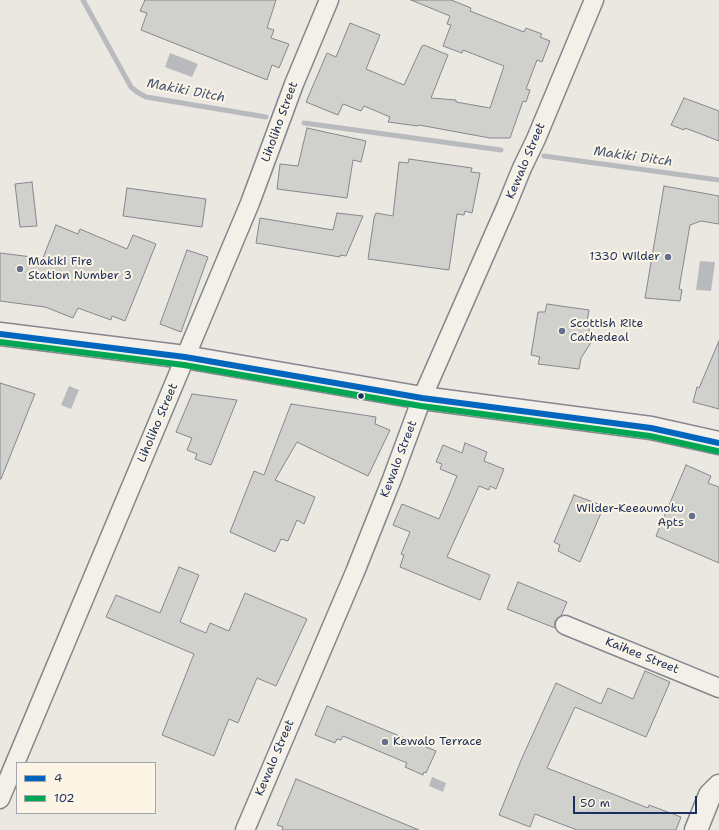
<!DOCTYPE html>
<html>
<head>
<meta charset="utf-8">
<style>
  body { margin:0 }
  #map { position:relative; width:719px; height:830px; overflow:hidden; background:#eae8e1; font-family:"Shantell Sans",sans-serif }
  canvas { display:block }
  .legend { position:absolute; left:16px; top:762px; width:140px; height:52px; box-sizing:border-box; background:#fcf5e5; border:1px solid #a2a6af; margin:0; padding:5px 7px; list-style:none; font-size:12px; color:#1b2f5e }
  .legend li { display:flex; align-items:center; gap:8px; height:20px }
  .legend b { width:20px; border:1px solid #a2a6af }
  .scale { position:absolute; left:573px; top:796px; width:124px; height:18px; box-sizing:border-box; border:2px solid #1b2f5e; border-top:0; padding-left:5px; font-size:12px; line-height:14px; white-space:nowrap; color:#1b2f5e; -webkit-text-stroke:3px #fcf5e5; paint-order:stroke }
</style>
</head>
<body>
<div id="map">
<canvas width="719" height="830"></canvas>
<ul class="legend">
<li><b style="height:5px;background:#0065bd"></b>4</li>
<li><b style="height:5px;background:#00a651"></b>102</li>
</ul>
<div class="scale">50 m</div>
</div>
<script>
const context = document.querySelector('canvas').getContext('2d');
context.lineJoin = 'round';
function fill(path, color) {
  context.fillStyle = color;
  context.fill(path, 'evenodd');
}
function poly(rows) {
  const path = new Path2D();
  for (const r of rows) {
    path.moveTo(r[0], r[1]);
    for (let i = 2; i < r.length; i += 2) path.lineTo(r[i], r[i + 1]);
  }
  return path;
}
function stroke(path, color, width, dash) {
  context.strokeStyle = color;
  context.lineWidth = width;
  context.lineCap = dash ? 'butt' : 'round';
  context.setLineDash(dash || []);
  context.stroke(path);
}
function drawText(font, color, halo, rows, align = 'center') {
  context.font = font + ' "Shantell Sans",sans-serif';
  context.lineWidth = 4;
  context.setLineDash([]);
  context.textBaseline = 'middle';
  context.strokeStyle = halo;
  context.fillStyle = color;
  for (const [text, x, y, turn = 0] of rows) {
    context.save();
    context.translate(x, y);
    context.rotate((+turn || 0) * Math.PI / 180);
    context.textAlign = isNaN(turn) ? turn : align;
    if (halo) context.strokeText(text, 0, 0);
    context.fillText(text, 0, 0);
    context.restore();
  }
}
const water = poly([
  [170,53,198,64,192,77,165,67],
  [700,261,715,262,711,291,696,290],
  [69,386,79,390,71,409,61,405],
  [432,777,446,783,443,792,429,786]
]);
const stream = poly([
  [83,0,131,87,137,92,146,97,266,117],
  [304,123,501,150],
  [544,156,719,180]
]);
const building = poly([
  [145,0,276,0,267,28,274,30,271,38,289,44,279,68,272,65,267,80,141,30,147,13,140,11,145,0],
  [411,0,451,0,471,8,470,11,524,32,526,28,542,34,540,37,550,41,542,62,537,60,526,89,530,90,526,102,523,101,510,138,490,138,419,125,418,126,388,122,390,117,364,106,361,111,343,104,338,115,306,102,327,53,336,57,350,23,380,35,366,69,404,85,422,46,424,45,448,55,431,98,456,100,456,102,490,108,504,66,463,50,462,53,443,46,451,25,447,24,450,16,411,0],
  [684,98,719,111,719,141,685,128,684,130,671,125,684,98],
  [307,128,366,141,361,162,353,160,347,198,277,189,280,164,298,166,307,128],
  [409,159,472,168,471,172,480,173,472,213,465,211,464,215,457,214,449,270,368,259,374,218,376,213,393,216,399,162,408,163,409,159],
  [32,182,37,226,20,227,15,184,32,182],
  [664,186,719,196,719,224,701,221,690,225,679,289,682,290,680,301,645,298,664,186],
  [127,188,206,199,202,227,123,216,127,188],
  [337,213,363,216,346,256,340,255,340,257,256,243,260,218,333,230,337,213],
  [56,225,78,234,80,229,127,249,133,235,156,244,125,321,112,316,111,320,78,308,73,318,45,307,0,301,0,253,40,258,41,263,56,225],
  [187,250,208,257,181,332,160,324,187,250],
  [547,304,589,310,587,322,592,341,581,358,579,369,538,364,540,357,531,355,538,312,545,312,547,304],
  [719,341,719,409,693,402,697,387,699,388,719,341],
  [0,383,35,394,1,479,0,479,0,383],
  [192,394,237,400,211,465,195,459,197,454,187,450,192,438,176,432,192,394],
  [291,404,376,417,375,424,390,430,368,476,297,442,275,480,315,497,304,524,297,520,288,541,281,539,275,552,230,532,254,471,264,475,291,404],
  [465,443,487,452,484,461,504,469,496,489,490,486,489,490,479,486,447,557,490,575,480,600,400,567,404,555,401,554,410,532,393,525,402,504,439,519,457,476,440,469,442,464,436,462,443,445,462,453,465,443],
  [686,465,711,476,708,483,719,487,719,563,656,536,686,465],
  [574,495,604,506,580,562,558,551,560,545,554,542,574,495],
  [179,567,199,575,180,622,206,633,210,623,229,631,245,593,307,619,276,686,257,678,238,723,229,719,214,756,162,735,194,654,106,617,116,595,160,613,179,567],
  [518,582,567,602,561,616,555,621,555,628,507,609,518,582],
  [645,671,670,682,646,737,575,707,547,768,648,808,649,805,681,817,676,830,577,830,535,814,530,827,499,815,522,758,556,683,601,704,608,688,633,699,645,671],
  [327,706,436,751,426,773,424,772,423,775,405,767,407,763,343,736,341,740,337,739,335,743,315,735,327,706],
  [296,779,419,830,282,830,283,827,277,825,296,779]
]);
const minor = poly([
  [565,625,719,688],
  [0,799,250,203,294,84,329,0],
  [245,830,355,572,392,479,422,398,506,207,522,168,536,139,594,0]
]);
const major = poly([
  [0,334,185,357,422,398,651,428,719,443],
  [696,830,710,795,719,786]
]);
const bus1 = poly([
  [0,334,185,357,422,398,651,428,719,443]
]);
const bus2 = poly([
  [0,342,184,365,421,406,650,436,717,451]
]);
const markers = [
  [668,257,4,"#63708c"],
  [20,269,4,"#63708c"],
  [562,331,4,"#63708c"],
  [361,396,3.5,"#1b2f5e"],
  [692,516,4,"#63708c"],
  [385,742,4,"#63708c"]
];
const streetNames = [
  ["Liholiho Street",280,122,-70],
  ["Kewalo Street",526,161,-67],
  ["Liholiho Street",158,423,-67],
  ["Kewalo Street",399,459,-69],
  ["Kaihee Street",642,656,22],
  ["Kewalo Street",275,758,-67]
];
const poiNames = [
  ["1330 Wilder",660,257,"right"],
  ["Makiki Fire",28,262],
  ["Station Number 3",28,276],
  ["Scottish Rite",570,324],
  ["Cathedeal",570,338],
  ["Wilder-Keeaumoku",684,509,"right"],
  ["Apts",684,523,"right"],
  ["Kewalo Terrace",393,742]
];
const waterNames = [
  ["Makiki Ditch",186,91,11],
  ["Makiki Ditch",633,157,8]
];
fill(water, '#b8babe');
stroke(stream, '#b8babe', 5);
fill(building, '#d0d0cd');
stroke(building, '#84878d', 1);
stroke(minor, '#84878d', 21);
stroke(major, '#84878d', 25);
stroke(minor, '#f3f0ea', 18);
stroke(major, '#f3f0ea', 22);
stroke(bus1, '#0065bd', 6);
stroke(bus2, '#00a651', 6);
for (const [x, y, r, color] of markers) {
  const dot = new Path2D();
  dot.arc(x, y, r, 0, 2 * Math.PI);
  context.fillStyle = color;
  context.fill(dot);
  stroke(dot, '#fcf5e5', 1.5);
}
drawText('12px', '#1b2f5e', '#fcf5e5', streetNames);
drawText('12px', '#1b2f5e', '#fcf5e5', poiNames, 'left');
drawText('italic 13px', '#445376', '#fcf5e5', waterNames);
</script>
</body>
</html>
